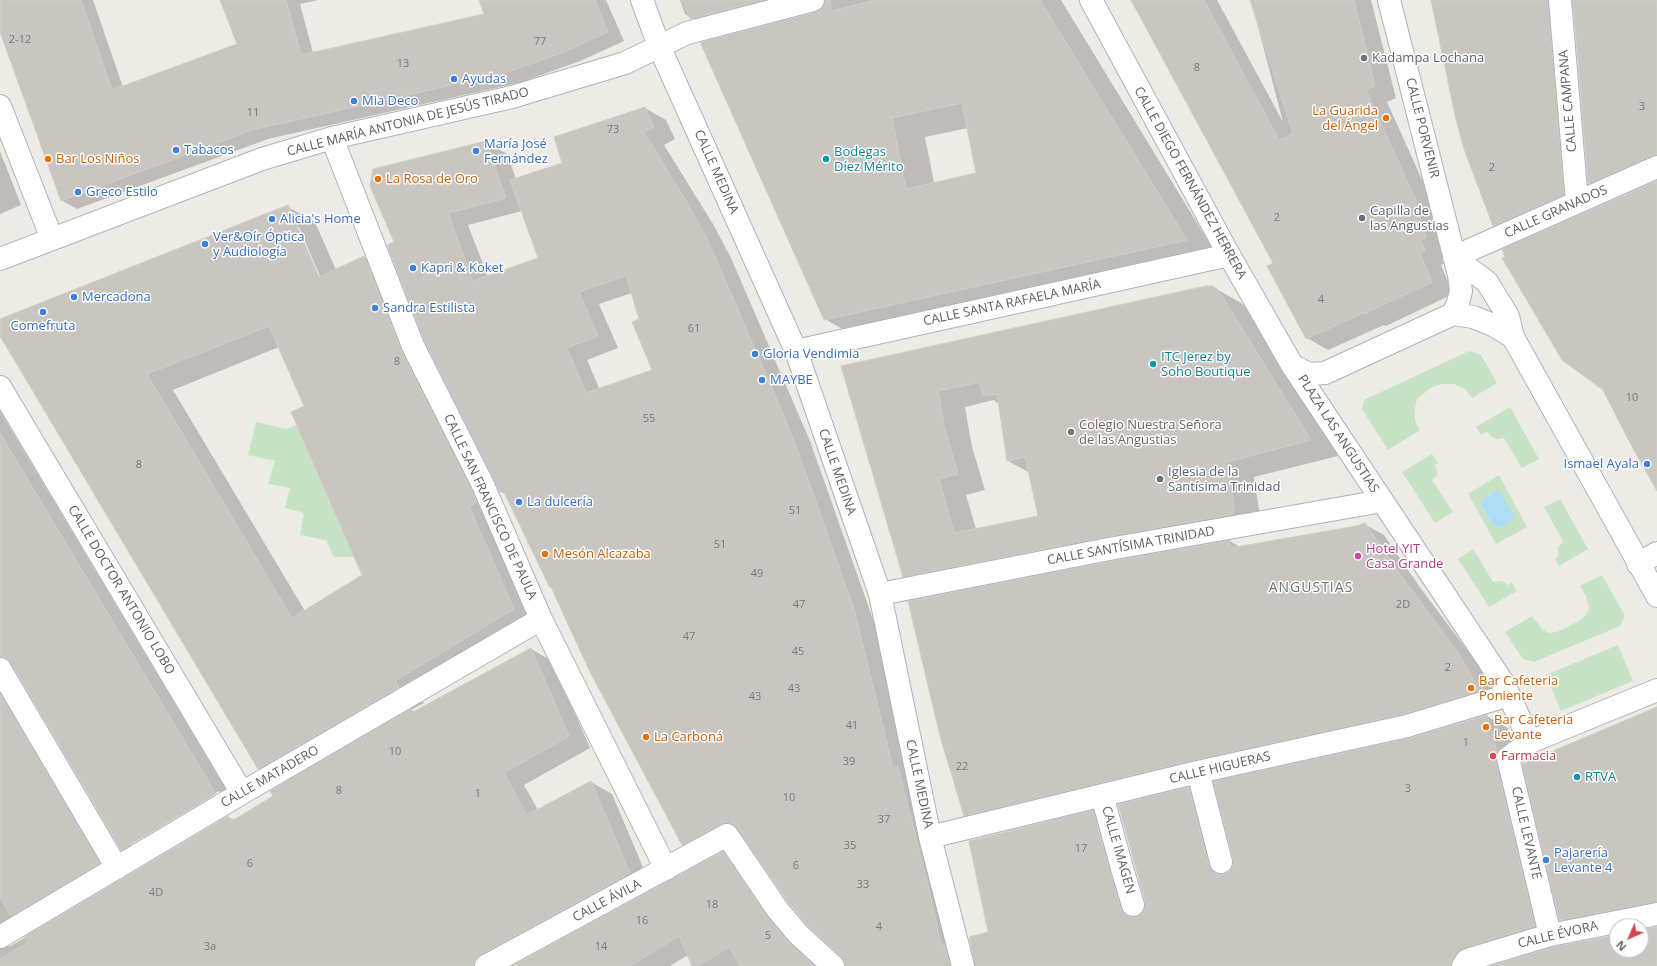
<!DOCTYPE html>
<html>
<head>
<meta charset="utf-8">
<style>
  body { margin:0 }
  #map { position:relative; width:1657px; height:966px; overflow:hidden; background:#edebe6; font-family:"Open Sans",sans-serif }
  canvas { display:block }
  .north { position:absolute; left:1609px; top:918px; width:40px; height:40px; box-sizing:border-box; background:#fff; border:1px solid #bec0c1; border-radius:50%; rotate:225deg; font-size:11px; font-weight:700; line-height:16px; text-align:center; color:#5d6164 }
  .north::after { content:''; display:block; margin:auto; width:14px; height:18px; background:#d34649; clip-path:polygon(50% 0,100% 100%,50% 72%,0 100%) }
</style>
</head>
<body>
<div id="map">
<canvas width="1657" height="966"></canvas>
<div class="north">N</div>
</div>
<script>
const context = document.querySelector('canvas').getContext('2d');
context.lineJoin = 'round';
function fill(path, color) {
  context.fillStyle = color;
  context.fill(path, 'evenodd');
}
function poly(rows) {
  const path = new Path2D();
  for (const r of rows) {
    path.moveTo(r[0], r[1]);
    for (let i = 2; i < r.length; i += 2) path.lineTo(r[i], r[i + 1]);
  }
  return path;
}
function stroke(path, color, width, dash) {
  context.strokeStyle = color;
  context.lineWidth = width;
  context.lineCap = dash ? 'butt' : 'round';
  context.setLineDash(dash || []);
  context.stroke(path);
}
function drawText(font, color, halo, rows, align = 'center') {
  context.font = font + ' "Open Sans",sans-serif';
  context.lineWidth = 3;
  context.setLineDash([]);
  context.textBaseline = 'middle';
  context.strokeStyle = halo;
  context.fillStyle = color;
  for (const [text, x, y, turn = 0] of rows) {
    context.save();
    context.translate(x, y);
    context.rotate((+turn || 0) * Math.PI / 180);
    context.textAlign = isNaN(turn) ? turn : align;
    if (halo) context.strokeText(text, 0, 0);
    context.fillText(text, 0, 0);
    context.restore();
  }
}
const green = poly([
  [1469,351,1481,355,1497,383,1472,398,1465,389,1454,384,1443,384,1432,387,1417,399,1415,408,1415,420,1420,430,1388,450,1362,409,1364,400],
  [1510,407,1539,459,1522,468,1504,438,1497,439,1492,437,1487,432,1481,435,1476,427],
  [256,422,287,429,297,425,354,557,334,557,326,540,300,535,304,513,285,508,290,488,268,484,275,461,248,455],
  [1432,454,1438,463,1435,465,1438,474,1432,480,1453,512,1435,523,1402,472],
  [1499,475,1527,527,1496,544,1468,494],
  [1495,492,1499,493,1514,515,1511,519,1500,528,1494,527,1481,504,1482,499],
  [1560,499,1588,549,1559,566,1555,559,1558,556,1558,547,1563,541,1544,507],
  [1473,549,1493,582,1501,581,1508,585,1512,583,1517,591,1489,607,1458,559],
  [1602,575,1625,616,1620,626,1534,662,1523,659,1505,632,1532,616,1542,629,1548,633,1557,632,1579,621,1586,615,1589,608,1586,596,1580,586],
  [1618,645,1633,681,1561,711,1546,675]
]);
const water = poly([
  [1496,491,1501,493,1514,515,1512,521,1500,528,1494,527,1481,504,1481,500]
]);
const shadow = poly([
  [0,0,93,0,123,87,238,45,221,0,318,0,300,4,313,53,485,15,487,0,606,0,624,41,580,61,522,82,268,139,77,209,61,200,0,28],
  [680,0,1061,0,1219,259,858,338,825,319,723,37,685,14],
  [968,128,977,174,934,183,925,137],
  [1132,0,1217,0,1283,122,1251,0,1371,0,1396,98,1387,102,1438,215,1446,249,1441,251,1446,263,1441,265,1453,294,1386,326,1384,325,1328,350,1307,338,1275,263],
  [1432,0,1657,0,1657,178,1613,197,1589,183,1573,5,1571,15,1588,208,1518,239,1494,225],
  [645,108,666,120,675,139,664,145,713,224,731,258,810,441,874,622,913,776,968,966,846,966,846,962,742,836,704,857,682,845,553,588,550,587,506,495,500,491,395,243,374,170,486,142,507,154,516,179,563,163],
  [522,211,539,259,488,277,468,225],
  [632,293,654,370,600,390,587,360,618,348,599,304],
  [0,151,21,205,0,214],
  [288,207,315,222,336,270,364,257,391,272,540,624,420,696,424,703,411,710,415,712,531,649,552,661,590,748,524,785,538,810,591,782,612,794,651,886,503,966,0,966,0,411,236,806,143,862,122,850,16,670,15,670,10,675,120,875,10,943,9,947,228,817,235,820,275,796,285,784,258,769,0,334,0,320],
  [297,227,299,227,322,281,320,282],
  [279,347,305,407,364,575,305,611,173,390],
  [219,791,220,793,131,846,131,843],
  [1213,287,1241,303,1246,308,1338,456,1254,477,1261,523,931,592,903,576,843,367],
  [994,400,999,404,1008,461,1030,473,1039,517,976,529,966,495,985,490,972,447,965,407],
  [1364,524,1384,535,1419,586,1479,666,1498,702,984,827,964,815,1111,562,1230,541,1240,547,1356,527],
  [1657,709,1657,917,1581,932,1560,920,1523,764],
  [1487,716,1508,728,1518,765,1556,938,1477,966,976,966,989,932,1093,811,1114,824,1140,916,1143,914,1189,788,1210,800,1228,873,1410,739],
  [723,853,744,865,821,966,693,966,688,955,670,966,514,966]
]);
const building = poly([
  [0,0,81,0,112,90,237,44,220,0,286,0,301,55,484,14,479,0,595,0,608,32,564,52,505,73,252,130,61,201,0,32,0,0],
  [681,0,764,0,690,19,681,0],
  [825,0,830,0,831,11,876,0,1040,0,1187,240,824,320,700,42,816,12,822,9,825,0],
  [962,103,976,173,906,189,892,118,962,103],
  [1131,0,1204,0,1279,140,1293,134,1250,0,1354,0,1375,86,1366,90,1417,203,1416,203,1426,238,1420,239,1425,251,1420,253,1432,282,1364,314,1363,313,1306,339,1267,266,1273,263,1131,0],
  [1431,0,1548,0,1564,195,1493,226,1464,149,1456,120,1431,0],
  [1573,0,1657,0,1657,155,1652,156,1588,184,1573,0],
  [645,107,654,127,644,132,692,211,710,245,789,428,805,471,854,609,893,768,898,767,929,890,941,945,944,944,950,966,845,966,845,962,841,957,807,925,787,901,737,828,733,824,727,823,721,824,682,845,589,670,551,587,550,588,503,490,500,492,424,341,387,245,394,242,370,186,373,169,486,141,506,198,448,213,473,281,538,258,510,180,562,163,554,137,645,107],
  [626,276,639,319,632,322,652,370,586,393,567,348,598,336,579,292,626,276],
  [1657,181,1657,491,1630,443,1603,390,1562,360,1502,258,1505,257,1502,249,1657,181],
  [288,205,319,277,364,256,402,352,477,502,469,506,514,609,395,681,399,687,258,769,0,336,0,319,288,205],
  [269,326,304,406,291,412,362,575,292,618,147,374,269,326],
  [1206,286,1213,286,1219,291,1311,440,1227,462,1234,507,1233,514,1107,537,903,577,841,366,1206,286],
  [980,382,983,396,997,394,1007,461,1025,457,1038,516,954,533,939,479,958,474,945,430,938,391,980,382],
  [0,433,216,794,121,850,11,663,6,658,0,657,0,433],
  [1365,523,1399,573,1459,654,1480,691,1404,714,1195,760,964,816,940,736,908,601,1111,561,1230,540,1230,548,1356,526,1365,523],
  [531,648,569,736,504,773,527,815,591,781,630,873,480,955,475,960,474,966,0,966,0,959,28,942,24,937,228,816,232,821,273,796,270,791,411,709,413,712,531,648],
  [0,694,100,863,11,916,0,898,0,694],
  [1657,707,1657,902,1559,920,1522,764,1657,707],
  [1487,715,1497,752,1496,761,1535,926,1463,948,1457,953,1451,966,975,966,969,937,988,932,969,841,1093,810,1121,909,1125,914,1130,917,1136,917,1142,913,1145,908,1145,901,1118,804,1189,787,1209,865,1212,870,1217,874,1224,874,1230,871,1233,866,1233,859,1213,781,1410,738,1487,715],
  [723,851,767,917,789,943,814,966,740,966,730,947,697,966,692,966,679,936,630,966,512,966,723,851],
  [1657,927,1657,966,1490,966,1553,947,1617,935,1617,950,1641,950,1641,930,1657,927]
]);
const minor = poly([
  [642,0,659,46,796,351,880,594,930,837,963,966],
  [1091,0,1229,255,1292,365,1504,684,1530,742,1657,690],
  [1389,0,1459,275,1461,291,1458,303,1453,314],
  [1560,0,1577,202],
  [0,106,52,239],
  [332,138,413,346,483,485,541,619,666,869],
  [1454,257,1657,167],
  [1454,257,1487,282,1508,316,1513,337],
  [0,259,262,159,332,138,512,97,625,63,687,33,813,0],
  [796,351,1229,255],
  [1292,365,1309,374,1325,373,1453,314,1473,317,1493,325,1513,337,1657,596],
  [0,387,242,793],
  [1638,564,1657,553],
  [880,594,1109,549,1382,501],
  [0,669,117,868],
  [1530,742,1508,758,1550,935],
  [1198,772,1221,862],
  [1102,795,1122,868,1133,905],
  [930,837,1198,772,1407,726,1509,695],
  [0,937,242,793,541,619],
  [486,966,727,835,777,909,798,934,833,966],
  [1463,966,1467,960,1550,935,1657,914]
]);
const markers = [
  [1364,58,4,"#6b7280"],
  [454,79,4,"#3f7fe0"],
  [354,101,4,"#3f7fe0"],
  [1386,118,4,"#e8710a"],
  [176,150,4,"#3f7fe0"],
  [476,151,4,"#3f7fe0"],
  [48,159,4,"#e8710a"],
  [826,159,4,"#0f9aa8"],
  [378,179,4,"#e8710a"],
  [78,192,4,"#3f7fe0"],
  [1362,218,4,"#6b7280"],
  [272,219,4,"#3f7fe0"],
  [205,244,4,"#3f7fe0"],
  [413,268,4,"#3f7fe0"],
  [74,297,4,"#3f7fe0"],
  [375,308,4,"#3f7fe0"],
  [43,312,4,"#3f7fe0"],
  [755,354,4,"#3f7fe0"],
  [1153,364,4,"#0f9aa8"],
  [762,380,4,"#3f7fe0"],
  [1071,432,4,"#8d6e63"],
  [1647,464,4,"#3f7fe0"],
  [1160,479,4,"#6b7280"],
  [519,502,4,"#3f7fe0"],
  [545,554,4,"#e8710a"],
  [1358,556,4,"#d1479c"],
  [1471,688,4,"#e8710a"],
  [1486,727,4,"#e8710a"],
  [646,737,4,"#e8710a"],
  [1493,756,4,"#e0444e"],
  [1577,777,4,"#0f9aa8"],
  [1546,860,4,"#3f7fe0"]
];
const numberNames = [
  ["2-12",20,40],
  ["77",540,42],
  ["13",403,64],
  ["8",1197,68],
  ["3",1642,107],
  ["11",253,113],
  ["73",613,130],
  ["2",1492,168],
  ["2",1277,218],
  ["4",1321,300],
  ["61",694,329],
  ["8",397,362],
  ["10",1632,398],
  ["55",649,419],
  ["8",139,465],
  ["51",795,511],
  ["51",720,545],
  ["49",757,574],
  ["47",799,605],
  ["2D",1403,605],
  ["47",689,637],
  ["45",798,652],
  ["2",1448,668],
  ["43",794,689],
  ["43",755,697],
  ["41",852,726],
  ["1",1466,743],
  ["10",395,752],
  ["39",849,762],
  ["22",962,767],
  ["3",1408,789],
  ["8",339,791],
  ["1",478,794],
  ["10",789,798],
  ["37",884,820],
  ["35",850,846],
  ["17",1081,849],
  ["6",250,864],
  ["6",796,866],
  ["33",863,885],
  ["4D",156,893],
  ["18",712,905],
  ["16",642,921],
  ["4",879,927],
  ["5",768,936],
  ["3a",210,947],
  ["14",601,947]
];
const worshipNames = [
  ["Kadampa Lochana",1372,58],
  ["Capilla de",1370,211],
  ["las Angustias",1370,226],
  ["Iglesia de la",1168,472],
  ["Santísima Trinidad",1168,487]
];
const shopNames = [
  ["Ayudas",462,79],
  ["Mia Deco",362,101],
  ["María José",484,144],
  ["Fernández",484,159],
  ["Tabacos",184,150],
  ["Greco Estilo",86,192],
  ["Alicia's Home",280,219],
  ["Ver&Oír Óptica",213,237],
  ["y Audiología",213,252],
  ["Kapri & Koket",421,268],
  ["Mercadona",82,297],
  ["Sandra Estilista",383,308],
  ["Comefruta",43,326,"center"],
  ["Gloria Vendimia",763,354],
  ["MAYBE",770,380],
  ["Ismael Ayala",1639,464,"right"],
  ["La dulcería",527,502],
  ["Pajarería",1554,853],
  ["Levante 4",1554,868]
];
const streetNames = [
  ["CALLE CAMPANA",1568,101,-95],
  ["CALLE MARÍA ANTONIA DE JESÚS TIRADO",408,122,-14],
  ["CALLE PORVENIR",1422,128,76],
  ["CALLE MEDINA",716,172,66],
  ["CALLE DIEGO FERNÁNDEZ HERRERA",1190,183,61],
  ["CALLE GRANADOS",1556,212,-24],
  ["CALLE SANTA RAFAELA MARÍA",1012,303,-12],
  ["PLAZA LAS ANGUSTIAS",1338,434,57],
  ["CALLE MEDINA",837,472,71],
  ["CALLE SAN FRANCISCO DE PAULA",490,507,65],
  ["CALLE SANTÍSIMA TRINIDAD",1131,546,-10],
  ["CALLE DOCTOR ANTONIO LOBO",121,590,59],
  ["CALLE HIGUERAS",1220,768,-13],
  ["CALLE MATADERO",270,777,-30],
  ["CALLE MEDINA",919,784,78],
  ["CALLE LEVANTE",1526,833,77],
  ["CALLE IMAGEN",1118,850,74],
  ["CALLE ÁVILA",607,901,-28],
  ["CALLE ÉVORA",1558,935,-13]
];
const foodNames = [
  ["La Guarida",1378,111,"right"],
  ["del Ángel",1378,126,"right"],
  ["Bar Los Niños",56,159],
  ["La Rosa de Oro",386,179],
  ["Mesón Alcazaba",553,554],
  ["Bar Cafeteria",1479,681],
  ["Poniente",1479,696],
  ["Bar Cafeteria",1494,720],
  ["Levante",1494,735],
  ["La Carboná",654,737]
];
const cultureNames = [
  ["Bodegas",834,152],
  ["Díez Mérito",834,167],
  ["ITC Jerez by",1161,357],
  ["Soho Boutique",1161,372],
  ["RTVA",1585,777]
];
const educationNames = [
  ["Colegio Nuestra Señora",1079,425],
  ["de las Angustias",1079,440]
];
const hotelNames = [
  ["Hotel YIT",1366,549],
  ["Casa Grande",1366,564]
];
const healthNames = [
  ["Farmacia",1501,756]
];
const neighbourhoodNames = [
  ["ANGUSTIAS",1311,588]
];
fill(green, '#c8e2c5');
fill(water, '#afddf4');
fill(shadow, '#0003');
fill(building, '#c9c6c2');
stroke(building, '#d1ccc5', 1);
stroke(minor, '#b1b3b6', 24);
stroke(minor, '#fff', 22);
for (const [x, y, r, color] of markers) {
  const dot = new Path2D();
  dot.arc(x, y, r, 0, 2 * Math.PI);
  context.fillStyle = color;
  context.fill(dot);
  stroke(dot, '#fff', 1.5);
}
drawText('11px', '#787a7c', null, numberNames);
drawText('13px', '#5b616d', '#fff', worshipNames, 'left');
drawText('13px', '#366cbe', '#fff', shopNames, 'left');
drawText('13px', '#5d6164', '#fff', streetNames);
drawText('13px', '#c56008', '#fff', foodNames, 'left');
drawText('13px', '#0d838f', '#fff', cultureNames, 'left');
drawText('13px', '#785e54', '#fff', educationNames, 'left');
drawText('13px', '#b23c85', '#fff', hotelNames, 'left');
drawText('13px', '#be3a42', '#fff', healthNames, 'left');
context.letterSpacing = '1px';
drawText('14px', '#6e7376', '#fff', neighbourhoodNames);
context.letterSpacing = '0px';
</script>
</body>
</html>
